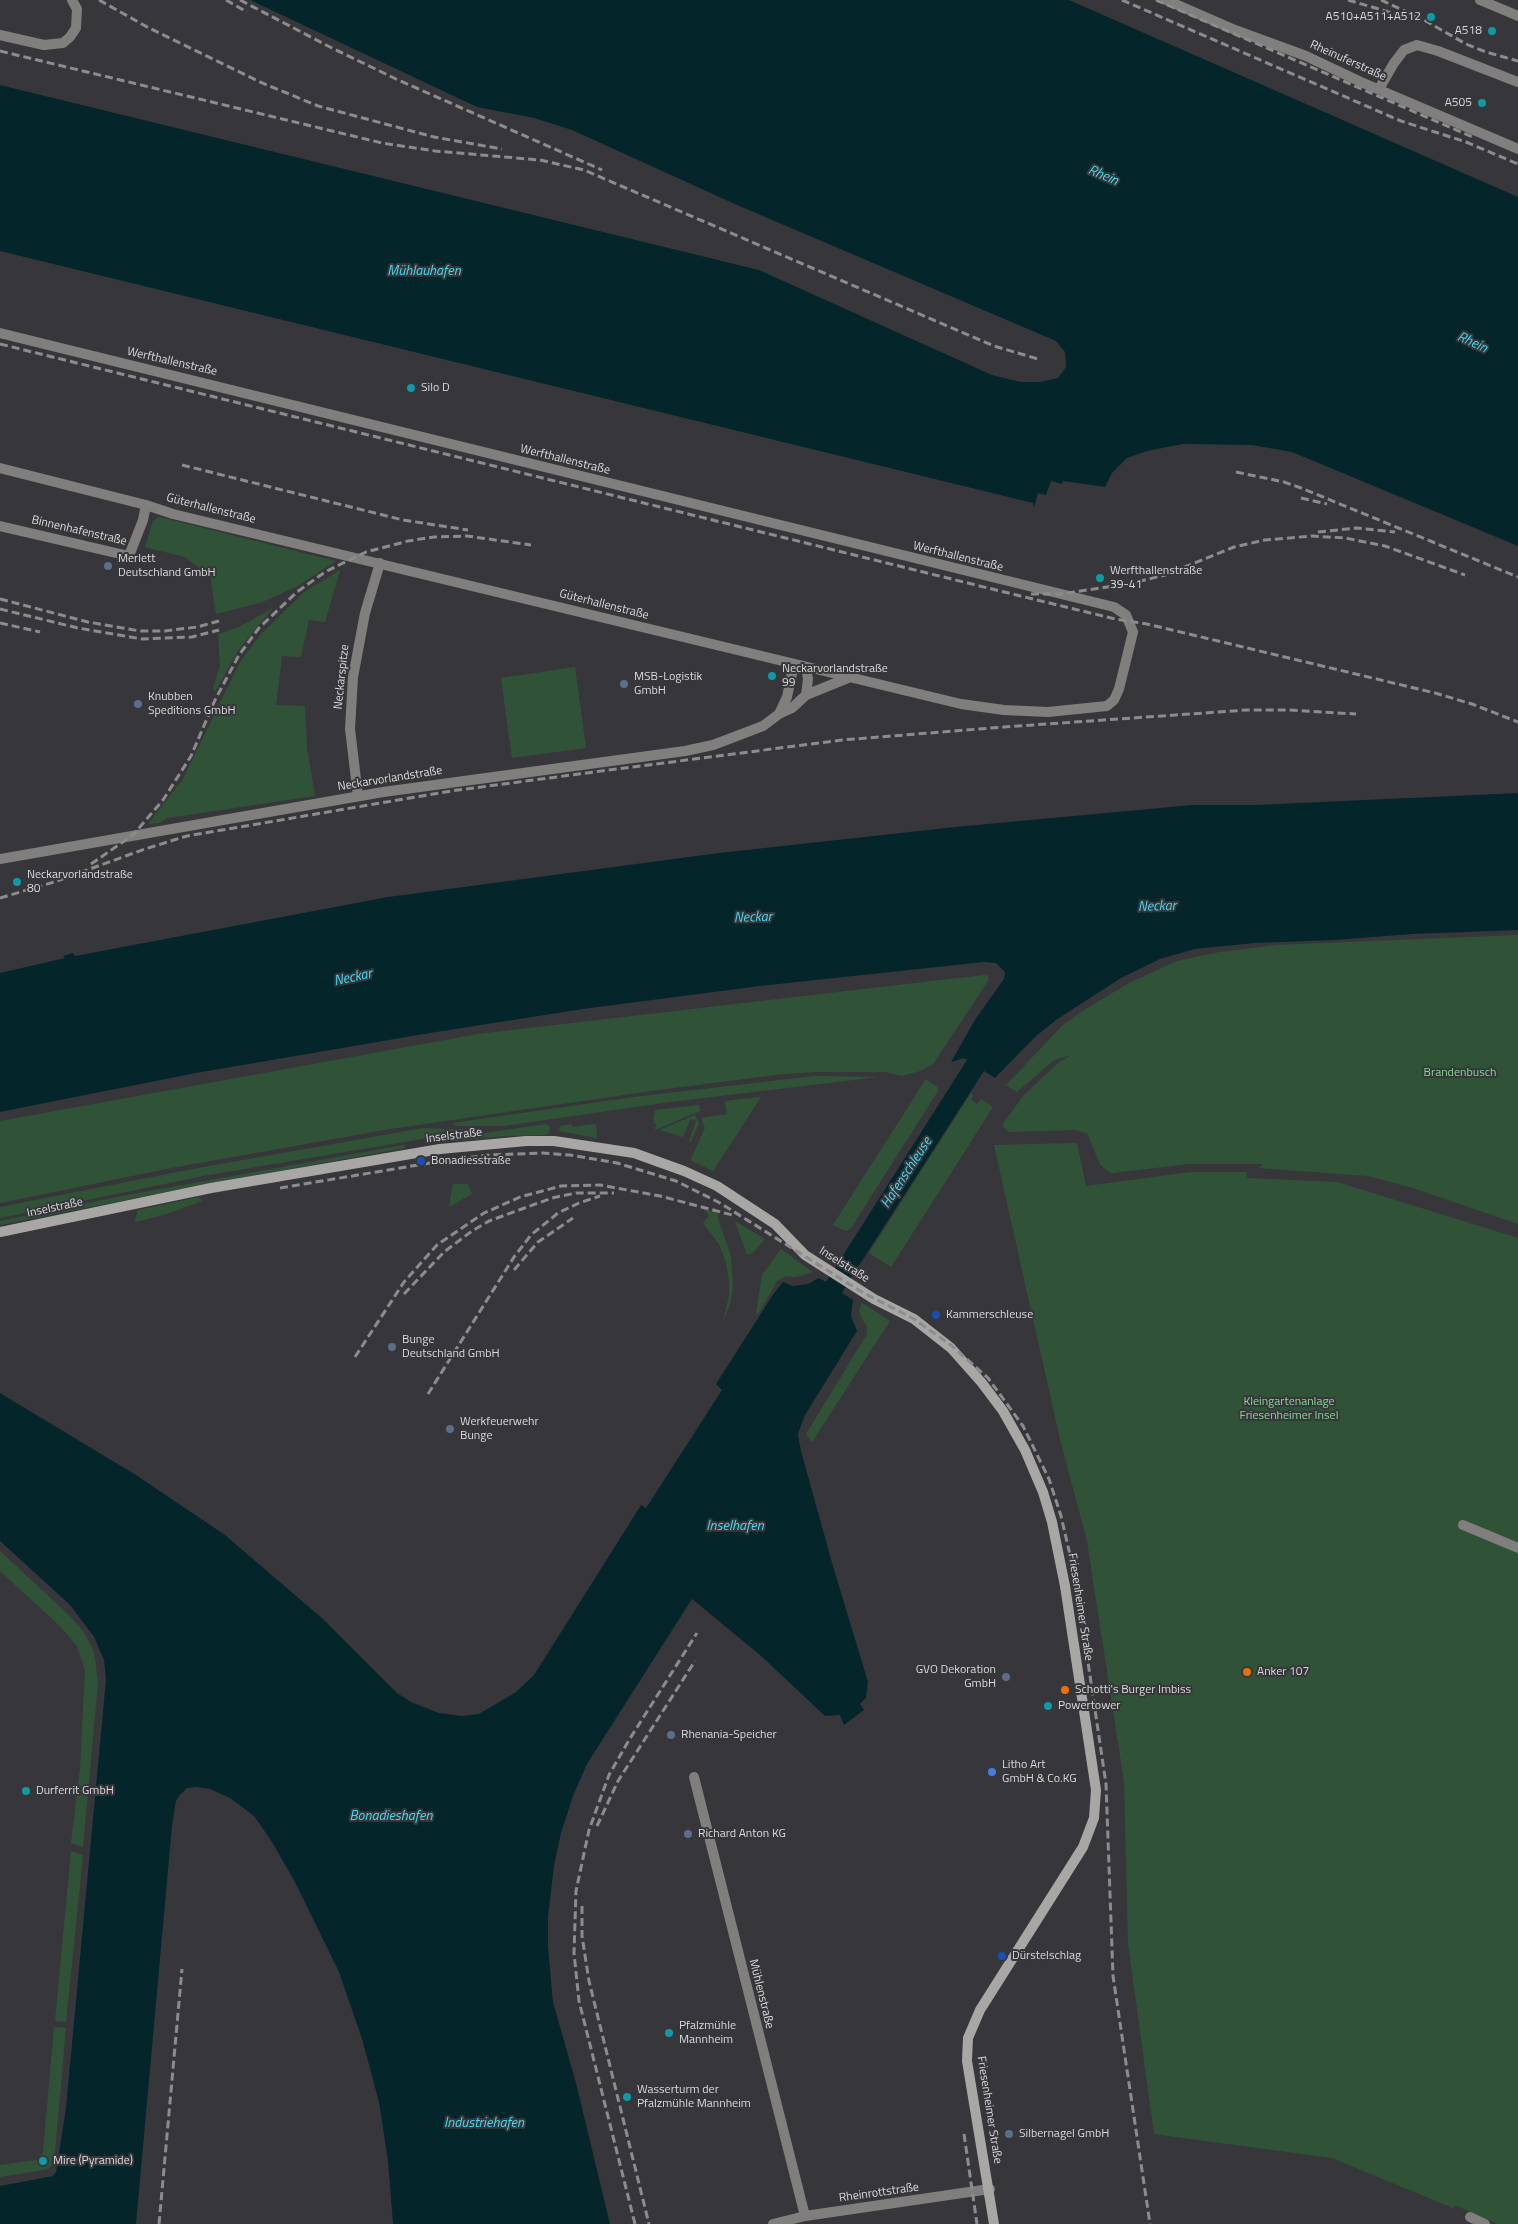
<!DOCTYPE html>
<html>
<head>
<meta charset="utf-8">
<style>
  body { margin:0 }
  canvas { display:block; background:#37373b }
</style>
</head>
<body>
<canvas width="1518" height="2224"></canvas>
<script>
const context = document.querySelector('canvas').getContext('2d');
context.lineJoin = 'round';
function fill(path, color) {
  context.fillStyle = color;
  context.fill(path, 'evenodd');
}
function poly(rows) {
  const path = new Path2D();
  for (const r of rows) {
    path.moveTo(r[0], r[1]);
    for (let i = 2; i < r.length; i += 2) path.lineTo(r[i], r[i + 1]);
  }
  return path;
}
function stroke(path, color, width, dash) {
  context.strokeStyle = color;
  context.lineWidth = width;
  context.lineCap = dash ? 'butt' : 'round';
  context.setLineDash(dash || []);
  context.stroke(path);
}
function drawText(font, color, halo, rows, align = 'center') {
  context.font = font + ' "Titillium Web",sans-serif';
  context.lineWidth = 4;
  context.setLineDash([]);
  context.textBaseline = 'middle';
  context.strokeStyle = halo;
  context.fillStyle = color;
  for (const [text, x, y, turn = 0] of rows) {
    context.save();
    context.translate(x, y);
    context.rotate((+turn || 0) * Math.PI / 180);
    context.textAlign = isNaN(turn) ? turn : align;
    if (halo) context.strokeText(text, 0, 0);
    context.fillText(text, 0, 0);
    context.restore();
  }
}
const green = poly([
  [159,517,336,561,296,587,262,602,216,614,210,576,185,557,145,547,153,521],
  [340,570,325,622,309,620,301,657,282,656,276,705,305,706,307,748,315,796,167,818,159,823,148,824,183,779,240,662,261,634,304,592],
  [273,608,239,649,215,692,213,688,220,666,218,634,239,627],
  [575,667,586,748,512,758,501,678],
  [1518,935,1518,1224,1413,1188,1368,1176,1259,1168,1263,1164,1189,1164,1112,1173,1106,1170,1100,1164,1087,1133,1075,1130,1009,1132,1002,1125,1024,1095,1058,1063,1071,1055,1054,1060,1017,1092,1006,1085,1062,1026,1084,1010,1129,983,1177,961,1220,952,1277,945],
  [984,975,988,976,988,981,933,1064,920,1071,902,1076,885,1072,816,1072,783,1074,658,1090,390,1129,171,1168,0,1203,0,1121,478,1034],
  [815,1076,878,1077,662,1103,504,1126,456,1126,453,1123,634,1097],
  [926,1079,937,1087,938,1091,851,1228,846,1231,833,1225],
  [971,1093,973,1095,971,1100,977,1104,981,1099,993,1107,891,1267,869,1253],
  [761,1097,713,1171,692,1161,691,1159,705,1128,701,1118,727,1114,725,1101],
  [699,1105,700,1111,655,1130,656,1124,653,1123,655,1110],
  [695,1115,699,1123,691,1142,689,1141,696,1121,690,1119,683,1137,660,1130],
  [546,1124,550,1127,549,1133,546,1135,505,1136,445,1142,445,1139],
  [572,1124,572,1127,596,1124,597,1138,559,1131,560,1126],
  [423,1128,475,1130,203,1176,0,1218,0,1207,193,1169],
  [1077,1143,1086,1186,1191,1172,1246,1172,1247,1178,1337,1182,1518,1238,1518,2224,1497,2224,1455,2205,1453,2208,1332,2158,1154,2134,1128,1943,1124,1782,1087,1541,1060,1439,994,1145],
  [404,1145,405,1148,206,1184,0,1225,0,1221,122,1196],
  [453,1184,468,1184,472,1194,449,1207],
  [199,1197,202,1201,170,1213,136,1222,135,1220,138,1210],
  [704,1209,718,1213,718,1219,731,1256,733,1288,731,1301,723,1322,729,1296,729,1281,726,1263,719,1244,703,1223,709,1216],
  [735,1221,765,1239,753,1253,747,1255],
  [781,1249,813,1272,795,1277,786,1276,777,1281,760,1311,756,1315,762,1275],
  [862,1303,890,1321,812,1442,806,1434,867,1334,867,1326,862,1319,859,1311],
  [0,1551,71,1617,85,1634,94,1652,98,1683,83,1847,71,1843,80,1768,85,1670,77,1646,61,1627,0,1571],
  [71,1851,83,1855,66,2022,55,2021],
  [54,2027,66,2028,54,2163,48,2169,0,2177,0,2165,37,2160,43,2152]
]);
const water = poly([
  [250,0,1069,0,1518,197,1518,546,1292,452,1252,445,1183,444,1147,451,1127,458,1112,473,1105,487,1063,481,1062,484,1051,481,1046,495,1038,493,1034,508,1033,503,0,251,0,85,759,270,992,375,1021,382,1040,382,1058,378,1066,367,1065,352,1056,341,737,205,572,130,534,118,477,107],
  [1518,793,1518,930,1413,934,1334,940,1255,943,1195,949,1160,959,1121,978,1056,1020,1035,1037,995,1078,984,1071,853,1275,842,1293,853,1300,851,1316,857,1331,805,1415,798,1434,801,1451,833,1566,868,1682,866,1698,860,1704,864,1710,844,1725,840,1715,825,1716,760,1655,692,1599,587,1764,573,1796,561,1833,554,1866,548,1917,548,1947,553,2002,576,2083,610,2224,393,2224,388,2161,379,2102,362,2039,339,1972,295,1882,272,1842,254,1816,230,1798,210,1789,196,1787,187,1788,180,1795,176,1801,172,1826,136,2224,0,2224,0,2186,53,2176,56,2172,66,2108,106,1679,104,1660,94,1637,70,1605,0,1541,0,1393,136,1475,225,1535,323,1619,397,1693,411,1702,439,1713,461,1716,479,1714,516,1692,534,1675,641,1505,646,1508,722,1390,716,1384,774,1293,783,1282,793,1286,808,1284,819,1278,826,1282,967,1060,964,1058,951,1062,976,1018,1004,979,1005,972,996,963,984,962,760,986,583,1009,430,1033,196,1073,0,1112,0,973,65,958,63,956,73,953,75,956,388,897,719,853,955,827,1192,805,1255,805]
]);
const street = poly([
  [1166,0,1235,30,1306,56,1361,82,1518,149],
  [1480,0,1518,16],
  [0,35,44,45,63,43,70,37,76,28,77,9,72,0],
  [1379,89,1394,63,1404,50,1417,45,1438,51,1518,82],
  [0,333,1114,607,1126,615,1133,632,1119,689,1114,700,1107,706,1048,712,1004,710,961,704,173,514,146,505,0,468],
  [0,526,129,556,143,520,146,505],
  [806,695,848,678],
  [779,714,787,697,794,664],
  [358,796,350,729,353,677,365,613,380,563],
  [0,859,383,792,685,751,713,745,763,726,779,714,792,708,806,695,808,679,806,667],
  [1463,1525,1518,1548],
  [694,1777,805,2216],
  [1470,2217,1485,2224],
  [773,2224,805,2216,990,2189]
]);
const secondary = poly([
  [0,1232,211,1188,440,1149,526,1141,554,1141,634,1153,684,1171,717,1186,775,1224,805,1255,874,1299,914,1319,951,1348,982,1383,1003,1411,1025,1450,1043,1492,1052,1522,1065,1586,1096,1790,1094,1818,1083,1847,980,2010,968,2038,967,2061,994,2224]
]);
const rail = poly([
  [99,0,149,28,260,82,318,106,434,137,502,149],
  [226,0,247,12],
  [240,0,328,46,396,79,602,170],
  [1122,0,1401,121,1466,142,1518,164],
  [1156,0,1475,138],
  [1348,0,1399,15],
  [1381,0,1424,20,1466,44,1486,52,1518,61],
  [0,51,382,143,435,151,540,160,584,170,994,346,1038,359],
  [0,344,996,590,1115,619,1147,624,1435,693,1472,704,1518,722],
  [182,465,403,520,468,530],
  [1236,472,1284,482,1301,488,1518,577],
  [1301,498,1327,504],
  [1318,532,1356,528,1395,532],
  [1031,594,1061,594,1133,583,1165,575,1234,547,1265,540,1312,536,1345,538,1385,546,1465,575],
  [0,599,88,622,140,631,165,631,197,627,219,621],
  [0,609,78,628,142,639,192,637,219,630],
  [0,623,40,632],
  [91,864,133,835,163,800,191,756,215,700,239,655,259,628,297,592,325,572,341,564,366,552,408,541,434,537,467,536,531,545],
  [0,898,54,882,145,849,187,836,451,791,594,772,842,740,1004,727,1247,710,1289,710,1356,714],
  [280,1188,442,1161,490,1155,542,1153,570,1155,617,1163,676,1181,720,1203,862,1292,914,1319,952,1346,988,1378,1023,1426,1049,1479,1061,1516,1076,1581,1106,1784,1113,1976,1150,2224],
  [514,1270,538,1242,573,1218],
  [404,1294,444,1252,472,1231,489,1221,552,1198,576,1193,614,1193],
  [355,1357,404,1282,437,1245,484,1213,520,1197,561,1186,600,1185,660,1196,732,1215],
  [428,1394,514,1257,531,1235,558,1213,579,1203,600,1196],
  [597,1826,618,1781,695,1661],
  [582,1906,582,1936,589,1981,649,2224],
  [964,2134,977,2224],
  [159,2224,182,1969],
  [635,2224,579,2001,574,1953,576,1891,589,1830,609,1775,629,1740,697,1633]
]);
const markers = [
  [1431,17,5,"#0f9aa8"],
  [1492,31,5,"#0f9aa8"],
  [1482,103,5,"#0f9aa8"],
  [411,388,5,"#0f9aa8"],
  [108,566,5,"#5c6f8a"],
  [1100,578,5,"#0f9aa8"],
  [772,676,5,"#0f9aa8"],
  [624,684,5,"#5c6f8a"],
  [138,704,5,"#5c6f8a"],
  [17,882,5,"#0f9aa8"],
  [421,1161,5,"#1a4fb4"],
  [936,1315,5,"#1a4fb4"],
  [392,1347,5,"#5c6f8a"],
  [450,1429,5,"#5c6f8a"],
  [1247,1672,5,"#e8710a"],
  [1006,1677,5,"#5c6f8a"],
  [1065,1690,5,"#e8710a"],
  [1048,1706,5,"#0f9aa8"],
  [671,1735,5,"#5c6f8a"],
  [992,1772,5,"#3f7fe0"],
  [26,1791,5,"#0f9aa8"],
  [688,1834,5,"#5c6f8a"],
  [1002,1956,5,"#1a4fb4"],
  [669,2033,5,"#0f9aa8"],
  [627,2097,5,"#0f9aa8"],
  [1009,2134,5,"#5c6f8a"],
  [43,2161,5,"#0f9aa8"]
];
const poiNames = [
  ["A510+A511+A512",1421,17,"right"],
  ["A518",1482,31,"right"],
  ["A505",1472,103,"right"],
  ["Silo D",421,388],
  ["Merlett",118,559],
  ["Deutschland GmbH",118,573],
  ["Werfthallenstraße",1110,571],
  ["39-41",1110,585],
  ["Neckarvorlandstraße",782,669],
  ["99",782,683],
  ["MSB-Logistik",634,677],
  ["GmbH",634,691],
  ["Knubben",148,697],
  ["Speditions GmbH",148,711],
  ["Neckarvorlandstraße",27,875],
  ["80",27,889],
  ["Bonadiesstraße",431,1161],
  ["Kammerschleuse",946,1315],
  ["Bunge",402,1340],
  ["Deutschland GmbH",402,1354],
  ["Werkfeuerwehr",460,1422],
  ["Bunge",460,1436],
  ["GVO Dekoration",996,1670,"right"],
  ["GmbH",996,1684,"right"],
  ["Anker 107",1257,1672],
  ["Schotti's Burger Imbiss",1075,1690],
  ["Powertower",1058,1706],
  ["Rhenania-Speicher",681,1735],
  ["Litho Art",1002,1765],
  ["GmbH & Co.KG",1002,1779],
  ["Durferrit GmbH",36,1791],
  ["Richard Anton KG",698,1834],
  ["Dürstelschlag",1012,1956],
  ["Pfalzmühle",679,2026],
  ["Mannheim",679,2040],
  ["Wasserturm der",637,2090],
  ["Pfalzmühle Mannheim",637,2104],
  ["Silbernagel GmbH",1019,2134],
  ["Mire (Pyramide)",53,2161]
];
const streetNames = [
  ["Rheinuferstraße",1348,61,24],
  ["Werfthallenstraße",172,362,13],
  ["Werfthallenstraße",565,460,14],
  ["Güterhallenstraße",211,509,14],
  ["Binnenhafenstraße",79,531,13],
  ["Werfthallenstraße",958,557,14],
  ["Güterhallenstraße",604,605,14],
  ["Neckarspitze",342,677,-84],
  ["Neckarvorlandstraße",390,779,-9],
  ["Inselstraße",454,1136,-7],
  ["Inselstraße",55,1208,-12],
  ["Inselstraße",844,1265,32],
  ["Friesenheimer Straße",1080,1607,81],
  ["Mühlenstraße",761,1994,76],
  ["Friesenheimer Straße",989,2110,81],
  ["Rheinrottstraße",879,2193,-8]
];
const parkNames = [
  ["Brandenbusch",1460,1073],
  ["Kleingartenanlage",1289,1402],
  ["Friesenheimer Insel",1289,1416]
];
const waterNames = [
  ["Rhein",1103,176,23],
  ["Mühlauhafen",424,272],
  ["Rhein",1472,343,25],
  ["Neckar",1157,907,-2],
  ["Neckar",753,918,-2],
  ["Neckar",353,978,-12],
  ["Hafenschleuse",907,1173,-57],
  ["Inselhafen",735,1527],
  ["Bonadieshafen",391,1817],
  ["Industriehafen",484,2124]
];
fill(green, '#305337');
fill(water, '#04262b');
stroke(street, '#817e7e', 10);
stroke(secondary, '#a9a6a6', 10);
stroke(rail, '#8c8c8f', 3, [8, 4]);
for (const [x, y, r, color] of markers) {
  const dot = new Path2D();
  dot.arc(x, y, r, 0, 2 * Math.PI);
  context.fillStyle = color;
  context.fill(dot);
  stroke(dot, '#37373b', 2);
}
drawText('12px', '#dadadd', '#37373b', poiNames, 'left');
drawText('12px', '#dadadd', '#37373b', streetNames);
drawText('12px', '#83d894', '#37373b', parkNames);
drawText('italic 14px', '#41daf0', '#37373b', waterNames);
</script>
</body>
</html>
